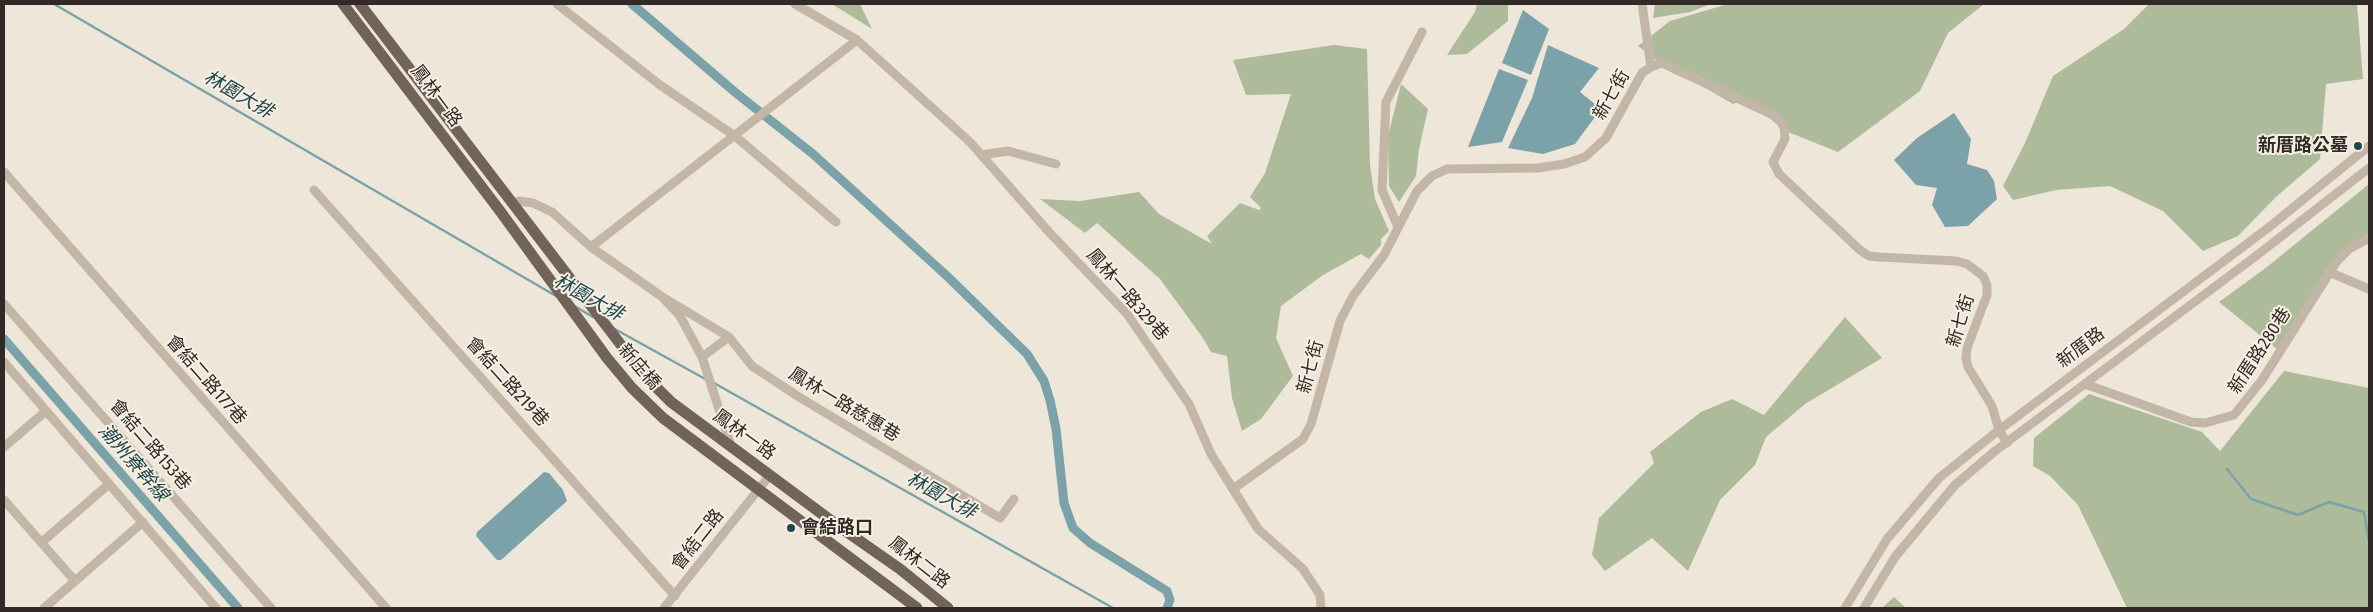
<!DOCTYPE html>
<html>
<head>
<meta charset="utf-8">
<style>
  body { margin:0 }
  #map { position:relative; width:2373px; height:612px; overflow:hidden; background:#eee6d8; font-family:"Fira Sans Condensed",sans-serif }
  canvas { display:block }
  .frame { position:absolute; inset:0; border:5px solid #312a26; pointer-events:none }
</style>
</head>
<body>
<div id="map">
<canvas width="2373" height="612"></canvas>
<div class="frame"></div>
</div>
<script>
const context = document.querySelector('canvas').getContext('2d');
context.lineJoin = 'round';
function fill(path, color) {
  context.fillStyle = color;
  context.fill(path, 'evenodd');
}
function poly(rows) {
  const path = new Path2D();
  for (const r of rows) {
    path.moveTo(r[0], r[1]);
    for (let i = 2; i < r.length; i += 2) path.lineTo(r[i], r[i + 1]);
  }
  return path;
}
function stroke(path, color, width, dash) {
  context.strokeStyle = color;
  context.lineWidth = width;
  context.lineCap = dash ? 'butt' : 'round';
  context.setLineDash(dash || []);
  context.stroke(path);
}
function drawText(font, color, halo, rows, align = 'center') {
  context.font = font + ' "Fira Sans Condensed","Noto Sans TC",sans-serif';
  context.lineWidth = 4;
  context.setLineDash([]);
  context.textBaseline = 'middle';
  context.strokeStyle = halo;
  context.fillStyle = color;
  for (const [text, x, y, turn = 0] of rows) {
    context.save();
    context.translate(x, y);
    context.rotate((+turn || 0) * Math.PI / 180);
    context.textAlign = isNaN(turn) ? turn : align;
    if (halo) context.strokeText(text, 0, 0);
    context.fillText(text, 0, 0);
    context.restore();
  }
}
const green = poly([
  [832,4,860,4,872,29],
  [1477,4,1508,4,1508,21,1467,54,1447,55,1475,12],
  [1655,4,1711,4,1690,12,1653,18],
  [1728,4,1984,4,1948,33,1920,91,1838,152,1783,130,1748,99,1733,104,1695,82,1674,74,1638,46,1670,21],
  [2149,4,2357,4,2363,79,2326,84,2320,159,2276,197,2238,236,2203,251,2163,211,2110,186,2056,190,2013,200,2003,186,2025,143,2053,76,2124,29],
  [1334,45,1367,49,1370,165,1375,199,1389,231,1381,239,1381,245,1369,259,1361,254,1323,275,1281,306,1276,338,1293,376,1261,419,1242,431,1232,398,1227,356,1211,352,1203,338,1160,279,1097,223,1085,233,1040,199,1080,201,1139,192,1159,214,1212,244,1207,236,1240,203,1259,210,1261,208,1250,197,1265,173,1291,94,1246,95,1233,60],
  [1401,84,1428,109,1419,149,1416,176,1399,202,1389,186,1388,136],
  [2369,184,2369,236,2333,263,2277,349,2219,302,2267,267],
  [1845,317,1882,358,1805,404,1766,437,1755,465,1720,500,1688,571,1652,538,1605,571,1592,555,1599,518,1654,463,1650,452,1701,412,1732,399,1764,415],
  [2284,371,2369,388,2369,608,2127,608,2078,505,2050,476,2033,466,2034,438,2089,394,2202,432,2220,451],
  [1894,597,1906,608,1882,608]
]);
const water = poly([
  [1523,10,1549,29,1531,75,1502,63],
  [1548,45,1599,68,1580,92,1601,109,1575,144,1543,154,1508,148,1532,98],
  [1499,69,1528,80,1502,142,1468,147],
  [1954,113,1971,139,1967,164,1987,170,1994,181,1997,199,1968,226,1945,227,1932,205,1937,188,1916,185,1894,160,1917,138],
  [544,472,549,473,563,490,567,501,501,560,497,560,476,536,477,532]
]);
const stream = poly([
  [54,4,556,296],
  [576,307,593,317],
  [613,328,707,380],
  [714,383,1113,608],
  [2227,469,2251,499,2298,515,2329,502,2364,512,2369,541]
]);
const canal = poly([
  [632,4,736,93,813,154,948,277,1027,354,1044,381,1050,400,1056,429,1064,503,1073,528,1090,543,1167,591,1170,600,1167,608],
  [4,339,238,608]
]);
const minor = poly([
  [557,4,660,85,735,136,836,222],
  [795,4,857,40,970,142,1048,231,1127,314,1189,404,1211,454,1258,529,1303,569,1320,595,1321,608],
  [1642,4,1651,67],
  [981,155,1008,151,1056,164],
  [4,172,386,608],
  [314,190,675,596],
  [511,203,519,201,533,203,552,212,591,247,661,296,680,316,702,357,731,446],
  [1398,227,1382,190,1386,102,1422,32],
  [591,247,857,40],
  [2329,272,2369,289],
  [661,296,729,337,752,366,799,397,1000,518,1014,499],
  [4,304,271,608],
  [702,357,729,337],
  [4,362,216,608],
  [2085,384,2191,422,2205,423,2234,415,2262,380,2337,261,2349,249,2369,238],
  [4,447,46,411],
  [1233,489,1303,439,1311,424,1340,321,1353,296,1384,255,1417,191,1432,176,1447,169,1538,168,1564,164,1585,157,1606,138,1642,73,1651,67,1662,63,1775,116,1780,121,1784,127,1785,139,1773,162,1779,174,1860,250,1869,256,1879,257,1956,261,1967,264,1983,276,1987,285,1987,295,1967,348,1966,358,1968,367,1992,406,1999,430,2007,443],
  [4,500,75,581],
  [42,542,109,484],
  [44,608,143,522],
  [664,608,770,475],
  [1845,608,1887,539,1939,478,1999,430,2268,228,2369,146],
  [1864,608,1895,557,1955,485,1995,451,2256,256,2369,168]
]);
const major = poly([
  [343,4,500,211,607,358,632,388,663,418,917,608],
  [360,4,644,375,671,402,837,525,900,569,948,608]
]);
const markers = [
  [2358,146,5,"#20474e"],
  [791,528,5,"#20474e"]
];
const streetNames = [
  ["新七街",1612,95,-60],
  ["鳳林一路",436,96,53],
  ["鳳林一路329巷",1127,295,49],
  ["新七街",1961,321,-73],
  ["新厝路",2081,348,-37],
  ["新厝路280巷",2260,351,-57],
  ["新庄橋",639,367,49],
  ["新七街",1311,367,-75],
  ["會結二路177巷",206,380,49],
  ["會結二路219巷",507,382,48],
  ["鳳林一路慈惠巷",844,405,31],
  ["鳳林一路",744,435,36],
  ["會結二路153巷",150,445,49],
  ["會結二路",698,540,-52],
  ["鳳林二路",919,563,38]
];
const poiNames = [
  ["新厝路公墓",2348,146],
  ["會結路口",801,528,"left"]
];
const waterNames = [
  ["林園大排",238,95,30],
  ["林園大排",588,298,29],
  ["潮州寮幹線",133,463,49],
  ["林園大排",941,496,29]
];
fill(green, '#adbb9a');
fill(water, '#7aa2a8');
stroke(stream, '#7aa2a8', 2.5);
stroke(canal, '#7aa2a8', 9);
stroke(minor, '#c4b6a6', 9);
stroke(major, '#726358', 11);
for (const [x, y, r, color] of markers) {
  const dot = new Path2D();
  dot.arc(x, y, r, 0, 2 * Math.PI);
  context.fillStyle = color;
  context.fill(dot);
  stroke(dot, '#f6efe4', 2);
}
drawText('18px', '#312a26', '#f6efe4', streetNames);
drawText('bold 18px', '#312a26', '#f6efe4', poiNames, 'right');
drawText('italic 19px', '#20474e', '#f6efe4', waterNames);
</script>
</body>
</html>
